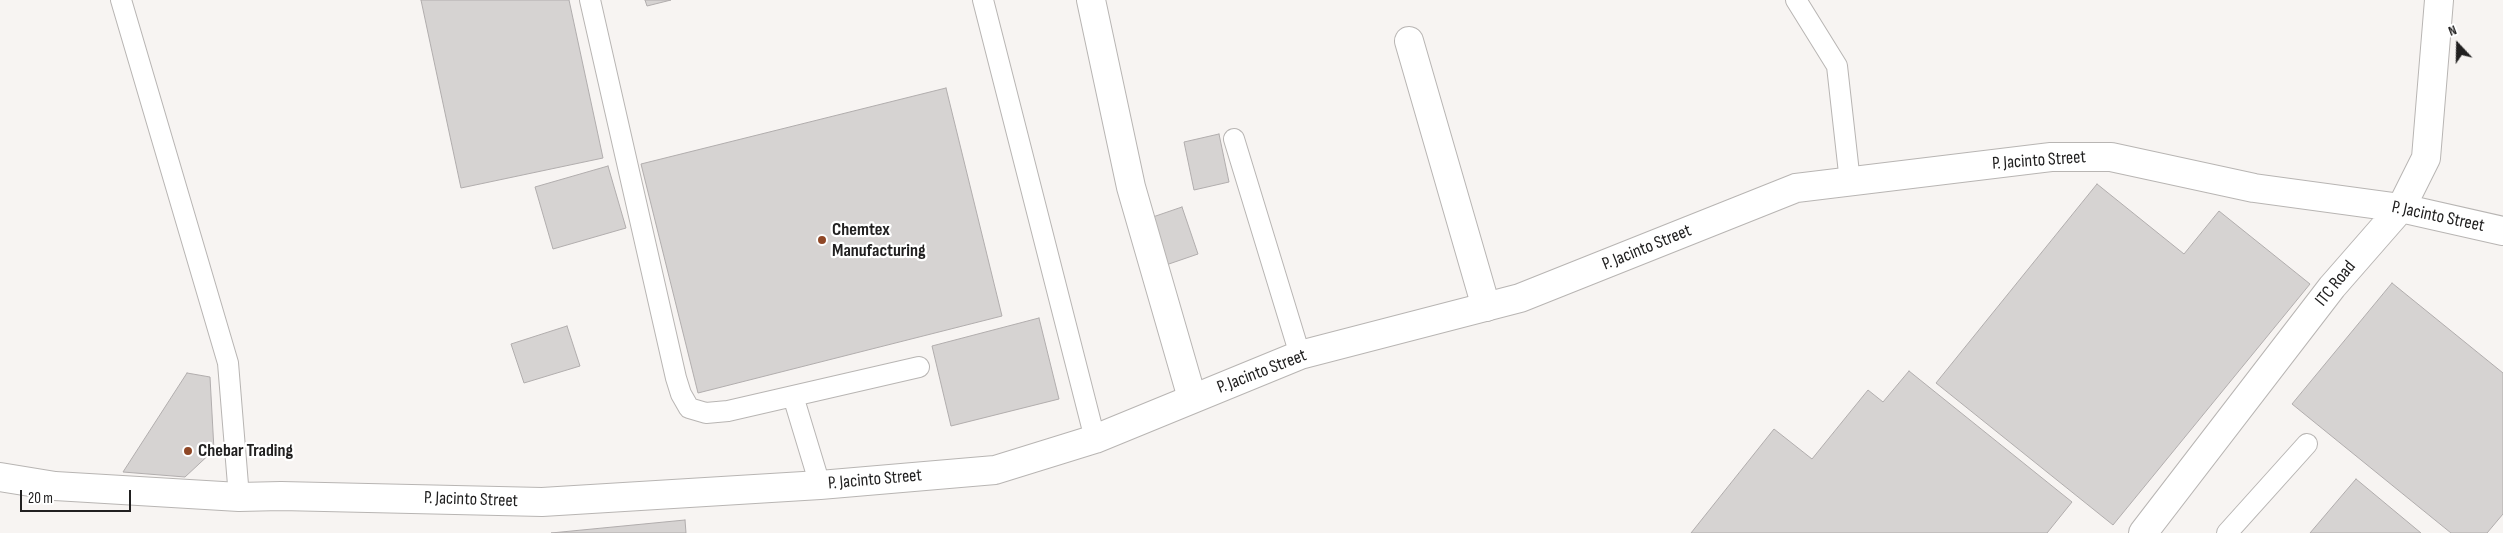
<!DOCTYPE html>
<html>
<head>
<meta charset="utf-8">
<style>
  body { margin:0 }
  #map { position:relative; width:2503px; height:533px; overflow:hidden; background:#f7f4f2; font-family:"Sofia Sans Condensed",sans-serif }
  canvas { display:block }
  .north { position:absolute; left:2433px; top:20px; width:50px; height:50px; -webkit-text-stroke:4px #fff; paint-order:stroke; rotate:339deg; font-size:14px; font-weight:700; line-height:20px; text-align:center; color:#212020 }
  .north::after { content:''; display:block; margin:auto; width:18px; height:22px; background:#212020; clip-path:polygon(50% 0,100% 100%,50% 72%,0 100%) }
  .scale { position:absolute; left:20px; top:490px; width:111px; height:22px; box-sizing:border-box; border:2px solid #212020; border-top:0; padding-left:6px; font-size:15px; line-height:18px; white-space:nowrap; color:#212020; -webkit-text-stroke:4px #fff; paint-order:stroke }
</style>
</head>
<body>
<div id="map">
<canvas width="2503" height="533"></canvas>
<div class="north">N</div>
<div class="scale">20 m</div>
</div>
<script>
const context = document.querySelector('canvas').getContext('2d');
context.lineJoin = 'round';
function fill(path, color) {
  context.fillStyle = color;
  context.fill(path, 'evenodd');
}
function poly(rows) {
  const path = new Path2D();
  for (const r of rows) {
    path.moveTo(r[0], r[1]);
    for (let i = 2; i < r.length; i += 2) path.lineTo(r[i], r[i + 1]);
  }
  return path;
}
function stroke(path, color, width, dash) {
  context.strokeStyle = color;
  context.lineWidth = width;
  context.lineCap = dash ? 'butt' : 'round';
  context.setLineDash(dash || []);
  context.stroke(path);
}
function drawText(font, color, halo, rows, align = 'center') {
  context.font = font + ' "Sofia Sans Condensed",sans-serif';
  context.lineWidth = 4.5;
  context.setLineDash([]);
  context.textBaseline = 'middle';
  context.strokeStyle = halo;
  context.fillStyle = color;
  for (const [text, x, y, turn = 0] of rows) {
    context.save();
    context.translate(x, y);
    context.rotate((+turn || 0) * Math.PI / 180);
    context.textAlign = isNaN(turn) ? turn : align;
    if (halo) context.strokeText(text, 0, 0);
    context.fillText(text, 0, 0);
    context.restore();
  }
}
const building = poly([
  [421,0,569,0,603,158,461,188,421,0],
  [645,0,671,0,647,6,645,0],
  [946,88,1002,316,698,393,641,164,946,88],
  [1219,134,1229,182,1194,190,1184,142,1219,134],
  [608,166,626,228,553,249,535,187,608,166],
  [2097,184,2184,254,2219,211,2310,284,2113,525,1936,383,2097,184],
  [1182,207,1198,254,1163,266,1147,219,1182,207],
  [2392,283,2503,373,2503,514,2487,533,2451,533,2292,404,2392,283],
  [1039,318,1059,399,951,426,932,346,1039,318],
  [567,326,580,366,524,383,511,344,567,326],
  [1909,371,2072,502,2047,533,1691,533,1774,429,1812,459,1868,390,1883,402,1909,371],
  [187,373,210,377,214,450,185,477,123,472,187,373],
  [2356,479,2421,533,2310,533,2356,479],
  [685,520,686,533,551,533,685,520]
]);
const service = poly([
  [121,0,228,363,239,497],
  [590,0,676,378,681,394,689,408,706,413,728,411,919,367],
  [983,0,1095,439],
  [1796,0,1837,66,1850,182],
  [1234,139,1300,355],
  [793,396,820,485],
  [2227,533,2307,444]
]);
const minor = poly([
  [1091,0,1131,187,1192,398],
  [1409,41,1486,307],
  [2401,208,2426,158,2439,0]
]);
const tertiary = poly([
  [0,477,55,486,239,497,281,496,542,502,820,485,995,470,1095,439,1300,355,1520,298,1796,188,2051,157,2111,157,2254,188,2401,208,2503,231],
  [2143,533,2332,287,2401,208]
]);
const markers = [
  [822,240,5,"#8f4726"],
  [188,451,5,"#8f4726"]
];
const streetNames = [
  ["P. Jacinto Street",2039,161,-4],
  ["P. Jacinto Street",2438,217,12],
  ["P. Jacinto Street",1647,248,-22],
  ["ITC Road",2336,284,-51],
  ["P. Jacinto Street",1262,372,-21],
  ["P. Jacinto Street",875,480,-5],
  ["P. Jacinto Street",471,500,2]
];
const poiNames = [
  ["Chemtex",832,230],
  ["Manufacturing",832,251],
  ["Chebar Trading",198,451]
];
fill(building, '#d6d3d2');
stroke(building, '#b1adad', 1);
stroke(service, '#b8b5b3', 22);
stroke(minor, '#b8b5b3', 30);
stroke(tertiary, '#b8b5b3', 30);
stroke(service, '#fff', 20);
stroke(minor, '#fff', 28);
stroke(tertiary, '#fff', 28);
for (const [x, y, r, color] of markers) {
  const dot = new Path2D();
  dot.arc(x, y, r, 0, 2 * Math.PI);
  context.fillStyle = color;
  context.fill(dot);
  stroke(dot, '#fff', 2);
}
drawText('18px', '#212020', '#fff', streetNames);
drawText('bold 18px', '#212020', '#fff', poiNames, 'left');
</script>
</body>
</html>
